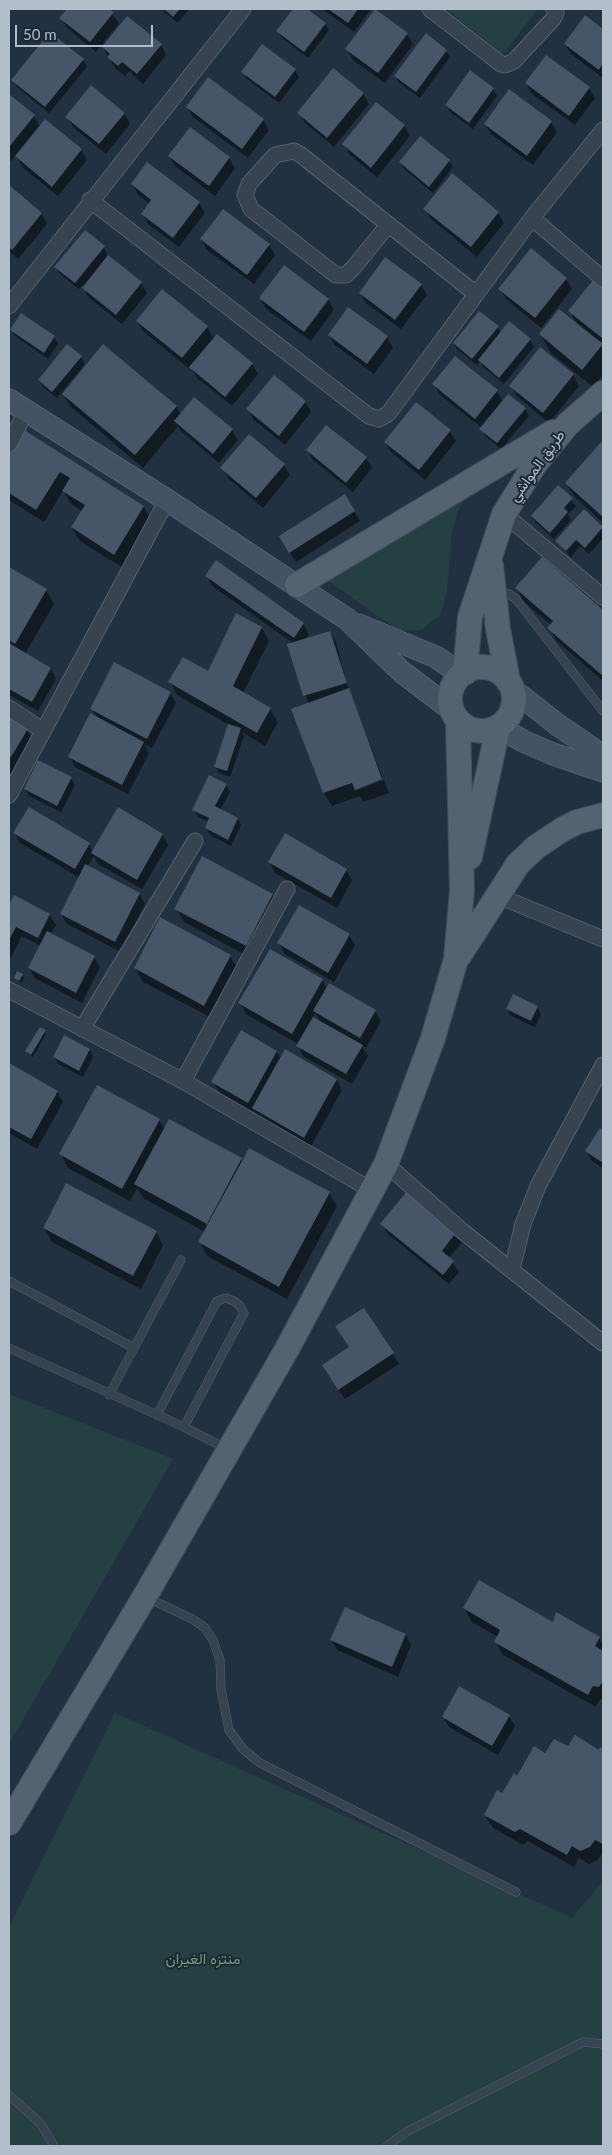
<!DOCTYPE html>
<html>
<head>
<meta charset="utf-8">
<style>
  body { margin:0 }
  #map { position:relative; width:612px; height:2155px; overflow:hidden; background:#223141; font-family:Lato,sans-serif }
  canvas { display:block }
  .frame { position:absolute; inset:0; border:10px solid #b3becb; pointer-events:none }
  .scale { position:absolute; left:15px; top:25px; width:138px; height:22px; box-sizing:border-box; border:2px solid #b3becb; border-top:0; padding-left:6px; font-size:15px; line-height:18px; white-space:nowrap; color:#b3becb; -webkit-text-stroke:4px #1c2836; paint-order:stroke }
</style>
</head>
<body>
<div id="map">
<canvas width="612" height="2155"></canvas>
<div class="frame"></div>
<div class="scale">50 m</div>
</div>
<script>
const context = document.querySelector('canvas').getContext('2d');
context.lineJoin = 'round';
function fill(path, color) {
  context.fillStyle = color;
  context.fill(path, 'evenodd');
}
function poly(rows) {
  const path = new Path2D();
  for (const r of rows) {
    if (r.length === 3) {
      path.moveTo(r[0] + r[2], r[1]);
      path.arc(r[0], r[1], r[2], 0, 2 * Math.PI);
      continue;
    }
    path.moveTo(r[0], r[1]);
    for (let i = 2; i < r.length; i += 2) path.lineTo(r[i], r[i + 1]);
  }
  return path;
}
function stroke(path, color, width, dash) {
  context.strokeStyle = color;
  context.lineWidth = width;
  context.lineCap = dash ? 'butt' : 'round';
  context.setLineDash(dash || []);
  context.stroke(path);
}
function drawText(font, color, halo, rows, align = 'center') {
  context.font = font + ' Lato,Vazirmatn,sans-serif';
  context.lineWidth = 4;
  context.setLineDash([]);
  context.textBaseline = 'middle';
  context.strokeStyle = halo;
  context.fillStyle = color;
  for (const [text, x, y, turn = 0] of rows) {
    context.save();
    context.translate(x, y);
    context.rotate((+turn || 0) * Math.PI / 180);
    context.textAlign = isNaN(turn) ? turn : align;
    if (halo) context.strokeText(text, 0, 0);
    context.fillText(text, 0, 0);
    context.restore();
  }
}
const green = poly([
  [446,9,538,9,503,54],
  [469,488,457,513,451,539,447,591,441,614,421,630,399,631,320,575],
  [9,1394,173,1459,9,1744],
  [115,1713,572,1918,603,1881,603,2146,9,2146,9,1927]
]);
const shadow = poly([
  [68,9,108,9,119,23,96,52,67,28,61,18],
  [161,9,189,9,178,23],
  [294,9,305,9,325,24,329,30,308,58,282,38,278,31],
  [322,9,371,9,354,32],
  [585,17,603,30,603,78,571,54,565,44],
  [407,34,413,44,385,83,353,60,347,49],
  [161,45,166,55,143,84,129,71,125,76,115,68,103,47],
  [446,51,450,57,420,98,399,83,395,76],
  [83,60,87,67,49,113,17,87,13,80],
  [295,70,299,77,279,103,247,79,243,72],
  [526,83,589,88,595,98,575,125,532,94],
  [493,89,497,96,473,129,450,112,446,105],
  [363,93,369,104,334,147,305,123,299,113],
  [9,96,34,116,40,127,81,150,87,160,58,196,22,167,16,155,10,162,9,160],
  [377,104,404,126,410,136,377,177,350,155,344,144],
  [187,107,263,120,269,130,248,158,193,117],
  [124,113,130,124,106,154,73,127,67,117],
  [551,122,557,132,533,165,491,134,485,124],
  [169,156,229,158,235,168,215,196,175,166],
  [449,161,453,167,433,193,404,169,400,163],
  [452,175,498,213,504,223,477,257,431,219,425,209],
  [132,184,199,203,205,213,179,247,148,224,142,214,150,204,138,195],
  [9,187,41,213,47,224,18,259,9,251],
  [223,211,269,245,275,255,254,284,207,250,201,240],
  [104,247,107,255,141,283,147,293,122,324,89,298,82,285,79,289,60,274,56,268],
  [566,279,572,289,541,328,506,299,500,289],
  [594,281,603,288,603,343,599,340,603,347,603,375,593,387,551,353,540,334,578,326,570,311],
  [421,285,427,295,401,329,366,303,360,293],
  [260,298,328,299,334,310,311,341,266,309],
  [349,309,387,337,393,348,374,374,335,345,329,335],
  [21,315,54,337,58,344,48,359,15,336,11,330],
  [137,321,207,327,214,339,252,364,258,374,232,406,197,378,190,366,188,368,143,331],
  [498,327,501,333,530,340,534,347,504,384,483,367,480,361,477,365,458,350,454,344],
  [68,346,81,357,85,364,57,398,43,387,39,380],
  [456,357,497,391,503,402,525,409,529,416,501,449,485,436,482,428,440,395,434,384],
  [573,375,579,386,549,423,517,396,511,386],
  [63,394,176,406,181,415,194,399,232,430,238,440,219,463,181,431,178,426,143,468,71,407],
  [305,402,311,412,285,445,254,420,248,410],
  [416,403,450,431,456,441,425,480,391,452,385,442],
  [24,432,143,506,151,520,122,567,80,541,72,528,82,511,71,504,63,491,44,522,9,500,9,457],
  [603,442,603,523,574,496,566,483],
  [307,450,366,458,372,468,353,492,313,460],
  [284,465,290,475,263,508,228,478,222,468],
  [558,487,576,506,568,514,571,520,554,539,536,523,532,516],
  [354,511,360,521,296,562,286,547],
  [603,527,603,538,589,554,580,546,571,557,557,541],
  [542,559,603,611,603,681,557,641,549,628,551,625,524,602,516,588],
  [9,568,46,590,54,604,25,654,51,668,56,679,38,711,9,695],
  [207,576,303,624,309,634,305,640,330,632,336,642,350,694,383,778,354,788,354,791,384,780,389,793,363,802,360,796,332,806,324,793,293,710,309,704,288,645,293,643,212,586],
  [261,627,269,641,243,693,270,709,278,722,265,746,242,732,244,736,230,777,219,773,215,767,229,725,177,695,170,682,208,673],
  [170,693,176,703,152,748,144,744,149,753,128,794,75,767,69,756,97,718,92,709],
  [9,718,27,730,35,743,9,785],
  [71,778,75,785,61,812,29,796,25,789],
  [226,785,230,792,220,810,238,819,241,825,231,846,210,835,206,828,209,822,198,817,194,810],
  [15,833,89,844,93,852,162,834,168,845,142,889,98,864,94,856,87,867,139,893,145,904,121,952,67,924,61,914,80,878,20,843],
  [270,862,346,870,352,880,337,908,275,873],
  [272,895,280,908,253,959,184,922,176,909],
  [15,896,50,915,56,925,51,934,94,957,100,967,82,1003,35,978,29,968,41,946,22,936,9,961,9,908],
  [349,935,355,945,334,982,285,954,279,943],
  [270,951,322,980,327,989,375,1011,381,1021,366,1048,361,1045,368,1056,352,1084,303,1056,298,1044,246,1014,240,1003],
  [315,1013,321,1023,313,1018],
  [230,956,238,969,212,1018,143,982,135,968],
  [22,975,24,978,21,983,15,978],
  [537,1007,541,1014,535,1027,511,1016,507,1009],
  [45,1031,46,1034,33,1057,28,1054,27,1051],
  [64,1037,90,1050,93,1057,83,1077,58,1064,54,1057],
  [286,1051,337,1080,342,1090,310,1148,259,1119,255,1111,254,1113,219,1092,213,1082,277,1052,281,1059],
  [9,1065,57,1091,63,1102,37,1149,9,1133],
  [159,1120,165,1130,170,1120,244,1161,329,1193,337,1206,287,1299,207,1256,200,1242,205,1232,143,1198,137,1188,130,1201,68,1168,61,1154],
  [205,1218,209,1225,209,1230,203,1219],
  [601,1129,603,1131,603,1168,592,1161,586,1151],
  [382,1224,457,1231,463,1241,449,1258,459,1272,449,1284,388,1234],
  [44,1228,156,1232,163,1245,141,1289,52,1242],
  [364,1309,399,1364,345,1399,329,1376,350,1348],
  [345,1608,406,1635,411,1645,398,1677,337,1650,331,1640],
  [464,1608,553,1624,599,1638,603,1645,603,1700,600,1699,596,1707,503,1655,496,1642,498,1637,472,1622],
  [509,1716,515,1726,498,1755,449,1727,443,1717],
  [601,1749,603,1750,603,1853,597,1860,589,1864,579,1858,574,1867,528,1841,523,1845,493,1828,485,1815,517,1778,545,1754,599,1752]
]);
const building = poly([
  [67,9,109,9,114,12,90,42,59,18],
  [164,9,180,9,173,17],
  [293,9,307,9,326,23,304,52,276,31],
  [328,9,358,9,348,23],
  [375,9,408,33,378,73,345,49],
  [585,15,603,29,603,63,599,70,564,44],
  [127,16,162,44,137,74,122,62,118,66,107,57,110,54,102,47],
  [50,32,84,59,45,107,11,80],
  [426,33,447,50,416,92,394,76],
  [262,44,296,69,275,97,241,72],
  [546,55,590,87,569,116,525,83],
  [333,68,364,93,327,138,297,113],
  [470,70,494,88,469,123,445,105],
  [208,77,264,119,242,149,186,107],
  [91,85,125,113,99,144,65,117],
  [509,89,552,121,527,156,484,124],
  [9,94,35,115,9,147],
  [376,102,405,125,371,168,342,144],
  [45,119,82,149,52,187,15,156],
  [190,127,230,157,209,186,168,156],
  [420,136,450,160,429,187,399,162],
  [147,162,200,202,173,238,141,214,151,200,131,184],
  [452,173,499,212,471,247,423,209],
  [9,185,42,213,12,250,9,247],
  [223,209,270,244,247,275,200,239],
  [85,230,105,246,75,283,54,267],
  [531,248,567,278,535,318,498,289],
  [108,255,142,282,116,315,82,288],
  [385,257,422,284,395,320,359,293],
  [284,265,329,299,304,332,259,298],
  [594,279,603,287,602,338,568,311],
  [162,289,208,326,182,358,136,321],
  [348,307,388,336,367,364,328,335],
  [559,309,603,344,582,370,539,334],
  [479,311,499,326,472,359,453,343],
  [21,313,55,336,44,353,10,330],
  [509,321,531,339,499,378,478,360],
  [217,334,253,363,225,397,189,367],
  [67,344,82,356,52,392,38,380],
  [103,344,177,406,135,455,62,394],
  [540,347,574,374,543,413,509,386],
  [455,356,498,390,475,419,432,384],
  [274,375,306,401,279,436,246,409],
  [508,394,526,408,497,443,479,429],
  [194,397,233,429,213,454,174,421],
  [416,402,451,430,419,470,384,442],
  [326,425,367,457,346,483,306,450],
  [24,430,144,506,114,555,71,527,85,505,62,491,70,478,60,472,36,510,9,493,9,455],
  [249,434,285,464,256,498,220,468],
  [603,440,603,517,565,483],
  [558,485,573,498,564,508,568,512,550,533,531,516],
  [345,494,355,511,289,553,279,536],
  [584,509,603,527,585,548,576,540,566,551,555,541],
  [542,557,603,610,603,676,547,628,553,621,515,588],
  [216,560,304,623,294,638,205,576],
  [9,567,47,589,15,644,9,640],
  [236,613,262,627,233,686,271,708,257,733,168,682,183,657,208,671],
  [330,631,347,683,303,696,287,644],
  [9,643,51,668,32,702,9,689],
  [114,662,171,692,147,739,90,709],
  [349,688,382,779,355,790,352,783,323,793,291,709],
  [90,713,144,742,122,785,68,757],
  [9,717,28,729,9,760],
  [228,724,241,728,227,771,214,767],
  [38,760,72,777,57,806,24,789],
  [209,775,227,784,215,806,238,818,228,840,205,828,209,818,192,810],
  [29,807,90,843,75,869,13,833],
  [118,807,163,834,137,880,91,853],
  [285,833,347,869,331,898,268,862],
  [202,856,273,894,246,946,174,909],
  [85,864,140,893,115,942,60,914],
  [14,895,50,914,38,938,16,927,9,940,9,905],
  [299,905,350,934,328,973,277,943],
  [160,917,231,955,204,1006,134,968],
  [47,931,95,956,76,993,28,968],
  [270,949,323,979,292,1034,238,1003],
  [17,971,23,974,19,981,14,978],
  [329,983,376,1010,360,1038,313,1011],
  [513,994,538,1006,531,1021,506,1009],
  [313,1017,363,1045,346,1074,296,1046],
  [40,1027,46,1030,31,1055,25,1051],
  [241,1030,277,1051,248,1103,211,1082],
  [64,1035,90,1049,79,1071,53,1057],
  [285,1049,337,1079,304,1138,252,1108],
  [9,1063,58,1091,31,1139,9,1127],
  [97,1085,160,1119,122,1189,59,1154],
  [169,1119,242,1158,207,1224,134,1184],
  [600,1128,603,1130,603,1163,585,1151],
  [249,1148,330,1192,279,1287,198,1242],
  [66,1183,157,1231,133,1276,43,1228],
  [408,1190,458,1230,442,1251,454,1261,443,1275,380,1224],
  [364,1308,394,1353,338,1390,322,1365,349,1347,335,1326],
  [479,1580,553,1622,556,1612,600,1637,595,1646,603,1651,603,1681,599,1687,593,1686,588,1695,494,1642,500,1630,463,1608],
  [345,1607,406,1634,392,1667,330,1640],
  [459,1686,510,1715,492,1746,442,1717],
  [575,1735,599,1750,600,1747,603,1749,603,1844,595,1840,590,1847,580,1851,572,1846,567,1855,520,1829,515,1832,484,1815,497,1790,502,1793,514,1773,517,1776,534,1746,545,1753,554,1739,568,1746]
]);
const lane = poly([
  [497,592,509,594,516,599,603,711],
  [9,1281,134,1348],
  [9,1348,184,1427,227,1449],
  [109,1395,181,1260],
  [157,1415,217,1301,226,1298,234,1301,240,1306,244,1313,184,1427],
  [146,1597,194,1620,205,1628,213,1640,220,1660,221,1690,229,1730,243,1749,260,1763,516,1892],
  [9,2095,41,2124,54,2146],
  [387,2146,406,2132,583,2042,603,2044]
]);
const street = poly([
  [430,9,501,64,505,65,514,61,553,19,556,13,554,9],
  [90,200,369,416,379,419,388,414,532,218,603,130],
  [532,218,603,279],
  [388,225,354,267,346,275,336,275,251,209,245,195,249,184,275,155,294,151,301,155,476,294],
  [9,306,243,9],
  [9,444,26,412],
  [504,514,603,597],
  [9,708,42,730],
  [9,795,167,500],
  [496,895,603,939],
  [9,990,183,1081,373,1191],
  [82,1029,195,841],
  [183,1081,287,889],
  [386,1164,461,1230,603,1343],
  [512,1269,523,1224,538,1186,603,1065]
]);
const secondary = poly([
  [9,400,167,500,347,619,402,672,452,710],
  [359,625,436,657,462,675],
  [512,689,558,725,603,756],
  [499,727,523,741,553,754,603,771]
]);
const primary = poly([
  [491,565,498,629,508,681],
  [297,585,553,432],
  [482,699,32],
  [465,673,470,617,504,514,535,464,568,424,603,393],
  [470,857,498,728],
  [459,956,518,864,536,847,563,829,577,822,603,815],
  [9,1823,145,1596,287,1349,386,1164,433,1038,456,959,462,890,458,721]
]);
const streetNames = [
  ["طريق المواشي",537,466,-54]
];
const parkNames = [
  ["منتزه الغيران",203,1959]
];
fill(green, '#254042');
fill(shadow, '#0007');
fill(building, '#465668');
stroke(lane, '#55616e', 9);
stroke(street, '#55616e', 17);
stroke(secondary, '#55616e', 23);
stroke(primary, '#404c5a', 26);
stroke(lane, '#374351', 8);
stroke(street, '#374351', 15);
stroke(secondary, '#445264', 21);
stroke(primary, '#556271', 24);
drawText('15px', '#b3becb', '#1c2836', streetNames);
drawText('15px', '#689e72', '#1c2836', parkNames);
</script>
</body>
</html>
